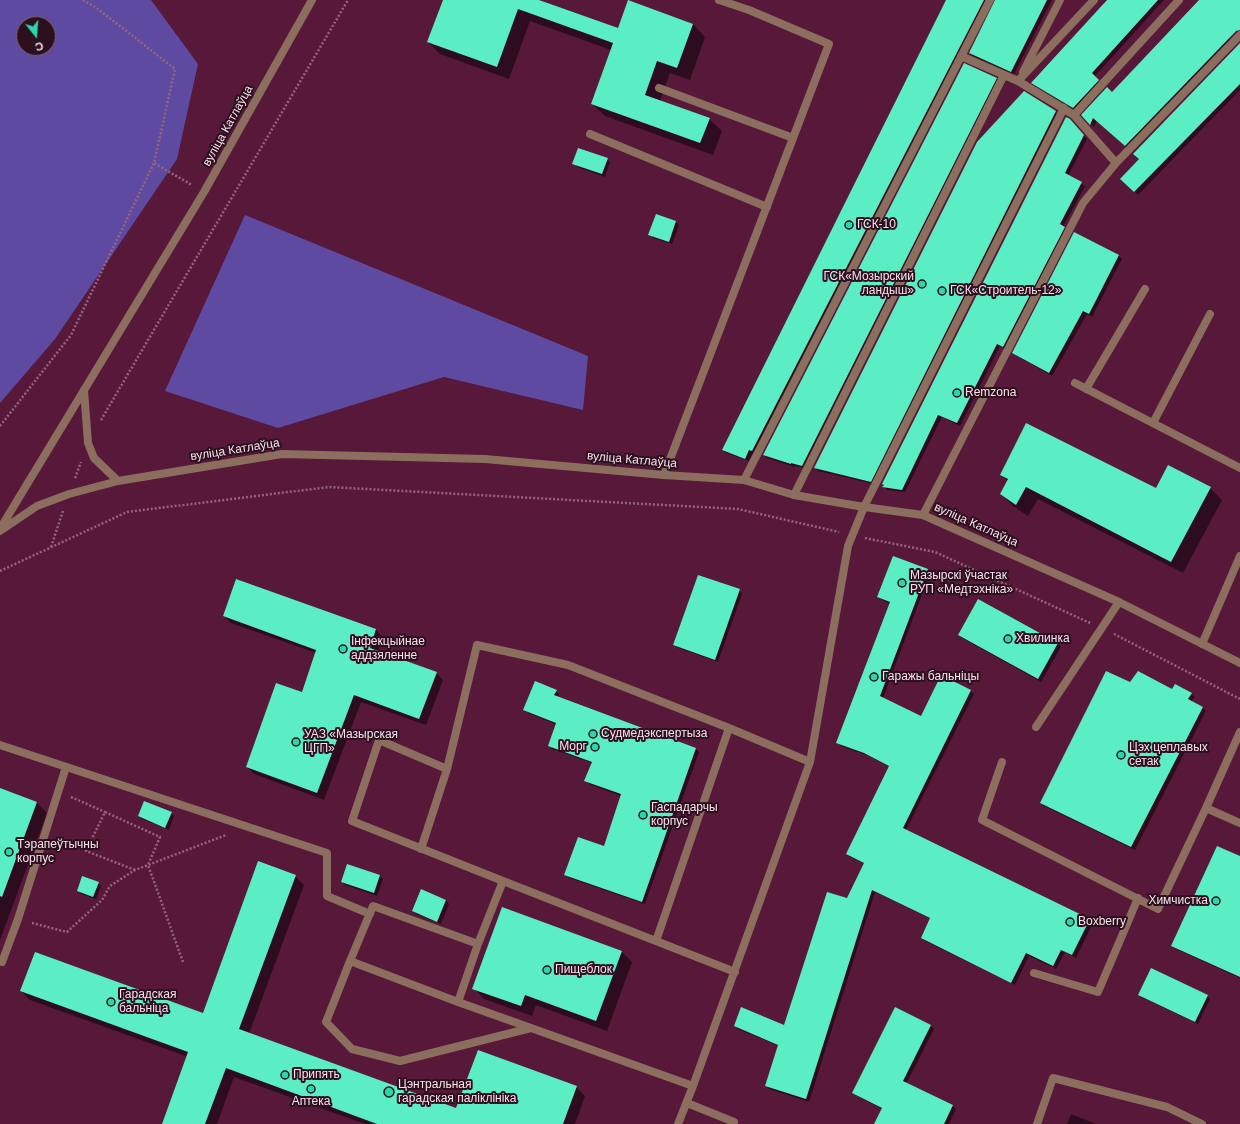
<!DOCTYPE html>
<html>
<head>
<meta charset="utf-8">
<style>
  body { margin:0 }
  #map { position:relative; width:1240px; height:1124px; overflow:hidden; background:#57183a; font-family:Arial,sans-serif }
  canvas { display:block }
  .north { position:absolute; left:16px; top:16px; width:40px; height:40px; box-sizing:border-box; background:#2c101e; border:1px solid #7e6470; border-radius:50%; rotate:163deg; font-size:11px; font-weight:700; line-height:16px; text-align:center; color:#fae1ec }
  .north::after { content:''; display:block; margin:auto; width:14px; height:18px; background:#2dd5ab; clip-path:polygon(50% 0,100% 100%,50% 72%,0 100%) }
</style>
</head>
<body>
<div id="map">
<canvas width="1240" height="1124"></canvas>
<div class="north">С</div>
</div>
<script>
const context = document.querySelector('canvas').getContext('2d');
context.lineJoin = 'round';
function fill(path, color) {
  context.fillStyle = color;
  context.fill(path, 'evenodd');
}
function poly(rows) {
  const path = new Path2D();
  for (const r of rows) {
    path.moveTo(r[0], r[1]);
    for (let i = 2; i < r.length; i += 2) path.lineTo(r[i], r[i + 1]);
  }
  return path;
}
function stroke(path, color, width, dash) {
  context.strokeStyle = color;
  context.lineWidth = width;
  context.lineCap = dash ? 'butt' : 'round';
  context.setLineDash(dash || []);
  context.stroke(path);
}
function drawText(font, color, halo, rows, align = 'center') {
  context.font = font + ' Arial,sans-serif';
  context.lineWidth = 4;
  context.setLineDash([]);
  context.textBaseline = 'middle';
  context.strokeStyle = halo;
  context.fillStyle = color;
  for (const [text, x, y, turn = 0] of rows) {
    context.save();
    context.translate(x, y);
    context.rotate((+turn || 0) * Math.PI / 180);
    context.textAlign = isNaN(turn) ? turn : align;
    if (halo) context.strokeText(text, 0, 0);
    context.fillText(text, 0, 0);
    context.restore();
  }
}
const green = poly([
  [0,0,151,0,198,64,177,159,55,339,0,403],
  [24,24,48,24,48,48,24,48],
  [245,215,588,356,583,410,444,377,278,428,165,391]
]);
const shadow = poly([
  [443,0,539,0,619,30,693,24,705,37,690,80,670,73,660,101,709,119,722,131,713,155,605,116,592,104,611,50,530,21,509,79,440,54,428,42],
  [947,0,989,0,756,454,753,453,749,461,726,453,723,450],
  [996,0,1052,0,1014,74,973,56,970,53],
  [1104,0,1164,0,1094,77,1101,84,1077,111,1036,86,1107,2],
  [1200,0,1240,0,1240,22,1227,37,1232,42,1128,149,1097,120,1094,127,1083,115,1112,94],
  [1240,49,1240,90,1138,195,1121,179],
  [996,78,999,82,806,468,795,466,794,467,767,458,764,455],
  [1024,92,1059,115,874,484,818,471,815,468],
  [1074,124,1087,139,1068,176,1085,186,1063,227,1067,231,1006,350,1000,346,960,426,942,417,905,492,887,490,883,484],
  [607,159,610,162,605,177,577,167,574,163],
  [676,222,679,225,672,244,653,238,649,234],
  [1075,233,1119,256,1122,259,1092,317,1087,314,1052,376,1017,356,1014,352],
  [1001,475,1157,489,1210,488,1222,500,1183,573,1038,499,1028,516,1013,506,1001,494,1008,481],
  [927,570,930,573,883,698,922,717,970,691,974,694,906,830,1089,920,1093,923,1076,958,1065,952,1056,969,1029,956,1015,985,925,941,922,938,931,919,875,892,809,1102,769,1089,766,1086,779,1046,738,1029,735,1025,785,1026,865,864,850,857,847,854,890,767,869,756,841,746,838,743,890,604,882,600,878,597],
  [237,580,376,630,383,637,378,651,436,673,443,680,426,725,361,702,324,800,254,774,247,767,302,694,316,653,231,623,224,616],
  [739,590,742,594,718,662,678,648,674,645],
  [959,635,1057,643,1061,647,1041,682,962,638],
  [556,691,559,694,558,698,696,749,699,752,645,904,569,878,566,875,605,847,621,796,589,784,586,781,592,763,552,749,549,745,557,725,528,713,525,710],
  [1172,691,1191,694,1195,697,1191,702,1203,707,1206,711,1135,850,1044,806,1041,803],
  [0,796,36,802,47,813,0,940],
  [171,813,174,816,169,830,142,819,139,816],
  [1240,857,1240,978,1176,949,1172,946],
  [295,876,304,885,249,1034,457,1109,576,1087,585,1096,575,1124,365,1124,234,1077,217,1124,163,1124,188,1057,30,1000,21,991,203,1014],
  [380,876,383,879,377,896,345,885,342,882],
  [98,883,101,886,96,899,81,894,78,890],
  [422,891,446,900,449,904,441,924,416,914,413,911],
  [621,951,632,962,607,1031,536,1005,532,1016,484,999,474,988],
  [1139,995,1207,996,1210,999,1198,1024,1143,998],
  [930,1025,934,1029,906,1084,953,1106,956,1109,949,1124,875,1124,882,1109,857,1096,853,1093],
  [1071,1114,1096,1124,1067,1124]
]);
const building = poly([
  [443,0,539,0,618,28,628,0,693,24,677,68,657,61,645,95,710,118,700,143,591,104,613,43,518,9,497,67,427,42],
  [946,0,984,0,752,451,749,450,745,459,722,450],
  [995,0,1047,0,1011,72,969,53],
  [1107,0,1158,0,1092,73,1099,80,1073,108,1031,83],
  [1199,0,1240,0,1240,30,1236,31,1125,146,1093,118,1090,125,1081,115,1107,87,1112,92],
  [1240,43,1240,84,1134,192,1120,179,1139,159,1133,154],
  [964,63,997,78,802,466,791,463,791,464,763,455],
  [1024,91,1056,111,871,482,814,468,977,142],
  [1066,117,1070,119,1084,135,1065,173,1082,182,1060,224,1065,227,1003,347,997,344,957,423,938,415,902,490,882,487,884,485,882,484],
  [578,148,608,158,602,174,572,164],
  [656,214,676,221,669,242,648,235],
  [1074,232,1119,255,1089,314,1083,311,1049,373,1012,353],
  [1026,423,1156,488,1168,465,1211,487,1171,562,1026,487,1016,505,1000,494,1008,479,1000,475],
  [893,556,928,569,880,696,921,716,941,675,971,690,903,828,1090,919,1072,955,1061,950,1053,966,1026,953,1011,983,921,938,930,918,872,890,806,1099,765,1086,778,1045,734,1026,741,1007,784,1025,827,892,847,898,864,863,846,854,889,766,864,753,836,743,890,602,877,597],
  [698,575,740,589,715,660,673,645],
  [236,579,376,629,370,648,437,672,419,719,354,695,317,793,246,767,276,683,302,692,316,650,223,616],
  [978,599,1058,643,1038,679,958,635],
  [1106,671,1130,682,1138,671,1172,689,1175,684,1192,693,1188,699,1203,707,1131,847,1040,803],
  [535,681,557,690,554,695,696,748,642,902,564,875,578,837,604,846,621,794,584,781,592,762,548,746,556,723,523,710],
  [0,788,37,802,2,897,0,896],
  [144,801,172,812,165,828,138,816],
  [1217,846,1240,856,1240,977,1171,946],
  [258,861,296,875,239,1029,456,1108,478,1050,577,1086,563,1124,377,1124,226,1068,205,1124,162,1124,188,1052,20,991,35,952,203,1013],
  [347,864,380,875,374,893,341,882],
  [82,876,99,882,93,897,77,891],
  [421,889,446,900,437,922,412,911],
  [502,907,622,951,596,1021,525,995,521,1006,472,989],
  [1151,968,1208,995,1195,1022,1138,995],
  [895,1007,931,1025,903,1081,953,1105,944,1124,874,1124,882,1108,852,1093]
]);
const path = poly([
  [83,0,98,9,175,69,154,163,192,185],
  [101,420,348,0],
  [0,426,71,335,154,163],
  [75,478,81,462],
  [865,538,935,552,1090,623],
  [51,547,63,511],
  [0,571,127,512,329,487,738,509,839,532],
  [1114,634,1240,699],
  [71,797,105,812],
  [135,870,86,851,105,812,160,837,148,865,183,962],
  [32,923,67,932,102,900,110,886,135,870,226,835]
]);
const lane = poly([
  [961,56,1018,81,1074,115,1116,163],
  [1023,72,1060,0],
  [1018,81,1094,0],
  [659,88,793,138],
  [1074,115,1179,0],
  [590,134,767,207],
  [1075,383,1240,468],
  [1086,389,1145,289],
  [1153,423,1210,314],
  [664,475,829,44,749,10,719,0],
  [744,480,990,0],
  [794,495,1004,75],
  [923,515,1083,203,1116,163,1240,35],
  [1202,644,1240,556],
  [1036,727,1119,602],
  [1240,732,1206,808,1240,823],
  [0,745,327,853,327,896,370,914],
  [1002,762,982,820,1158,909,1206,808],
  [447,769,379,740,352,821,503,881],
  [421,849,447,769,477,645,568,665,729,728,810,762],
  [656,941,729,728],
  [350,961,373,906,478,944],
  [2,962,18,919,66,767],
  [1034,973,1098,992,1138,898],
  [458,1002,478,944,503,881,735,972],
  [531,1028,400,1061,352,1049,326,1022,350,961,458,1002,531,1028,693,1086],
  [687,1103,734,1122],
  [678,1124,693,1086,810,762,848,546,864,507,1064,108],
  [1037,1124,1053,1078,1167,1107,1202,1124]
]);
const street = poly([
  [84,390,88,443,94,458,118,481],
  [0,529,204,192,312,0],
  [0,531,37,506,69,494,118,481,282,454,485,459,664,475,744,480,794,495,864,507,923,515,1119,602,1240,663]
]);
const markers = [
  [849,225,4,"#2dd5ab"],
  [922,284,4,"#2dd5ab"],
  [942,291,4,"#2dd5ab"],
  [957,393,4,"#2dd5ab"],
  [902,583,4,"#2dd5ab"],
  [1008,639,4,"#2dd5ab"],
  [343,649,4,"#2dd5ab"],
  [874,677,4,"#2dd5ab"],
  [593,734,4,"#2dd5ab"],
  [296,742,4,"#2dd5ab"],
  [595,747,4,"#2dd5ab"],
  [1121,755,4,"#2dd5ab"],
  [643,815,4,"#2dd5ab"],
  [9,852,4,"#2dd5ab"],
  [1216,901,4,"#2dd5ab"],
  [1070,922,4,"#2dd5ab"],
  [547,970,4,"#2dd5ab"],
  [111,1002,4,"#2dd5ab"],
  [285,1075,4,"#2dd5ab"],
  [311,1089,4,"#2dd5ab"],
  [389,1092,5,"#2dd5ab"]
];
const streetNames = [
  ["вуліца Катлаўца",228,126,-61],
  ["вуліца Катлаўца",235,450,-9],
  ["вуліца Катлаўца",632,460,5],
  ["вуліца Катлаўца",976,525,24]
];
const poiNames = [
  ["ГСК-10",857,225],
  ["ГСК«Мозырский",914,277,"right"],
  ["ландыш»",914,291,"right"],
  ["ГСК«Строитель-12»",950,291],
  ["Remzona",965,393],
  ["Мазырскі ўчастак",910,576],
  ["РУП «Медтэхніка»",910,590],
  ["Хвилинка",1016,639],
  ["Інфекцыйнае",351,642],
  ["аддзяленне",351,656],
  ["Гаражы бальніцы",882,677],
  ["Судмедэкспертыза",601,734],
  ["УАЗ «Мазырская",304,735],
  ["ЦГП»",304,749],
  ["Морг",587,747,"right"],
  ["Цэх цеплавых",1129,748],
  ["сетак",1129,762],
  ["Гаспадарчы",651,808],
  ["корпус",651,822],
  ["Тэрапеўтычны",17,845],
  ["корпус",17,859],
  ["Химчистка",1208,901,"right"],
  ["Boxberry",1078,922],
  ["Пищеблок",555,970],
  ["Гарадская",119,995],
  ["бальніца",119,1009],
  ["Припять",293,1075],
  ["Цэнтральная",398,1085],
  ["гарадская паліклініка",398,1099],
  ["Аптека",311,1102,"center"]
];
fill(green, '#5e4ba1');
fill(shadow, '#0007');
fill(building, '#5bedc4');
stroke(path, '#95657e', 2.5, [2, 2]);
stroke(lane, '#8b6e5d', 8);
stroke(street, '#8b6e5d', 8);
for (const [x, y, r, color] of markers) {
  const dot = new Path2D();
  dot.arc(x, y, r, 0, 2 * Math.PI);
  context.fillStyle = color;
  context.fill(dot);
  stroke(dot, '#2c101e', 1.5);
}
drawText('12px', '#fae1ec', '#2c101e', streetNames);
drawText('12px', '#fae1ec', '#2c101e', poiNames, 'left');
</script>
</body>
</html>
